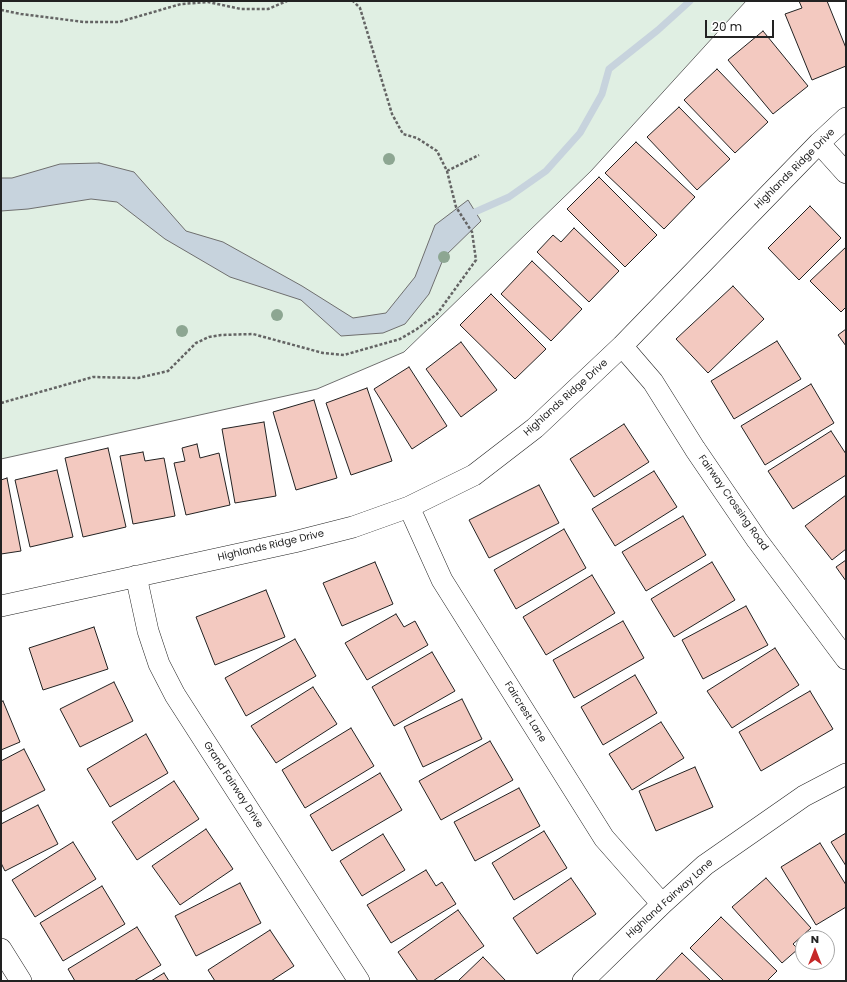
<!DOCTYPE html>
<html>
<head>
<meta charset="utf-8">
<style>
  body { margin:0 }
  #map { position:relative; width:847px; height:982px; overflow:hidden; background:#fff; font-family:Poppins,sans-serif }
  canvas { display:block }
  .frame { position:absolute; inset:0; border:2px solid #222; pointer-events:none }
  .north { position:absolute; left:795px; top:930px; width:40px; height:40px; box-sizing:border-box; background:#fff; border:1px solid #a7a7a7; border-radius:50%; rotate:0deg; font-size:11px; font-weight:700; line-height:16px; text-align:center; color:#222 }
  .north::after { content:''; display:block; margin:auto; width:14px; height:18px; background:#c62828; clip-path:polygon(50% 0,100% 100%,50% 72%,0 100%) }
  .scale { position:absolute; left:705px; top:20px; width:69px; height:18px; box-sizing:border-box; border:2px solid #222; border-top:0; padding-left:5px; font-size:12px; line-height:14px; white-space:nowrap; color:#222; -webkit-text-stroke:3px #fff; paint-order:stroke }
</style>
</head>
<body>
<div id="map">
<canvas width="847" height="982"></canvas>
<div class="frame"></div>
<div class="north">N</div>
<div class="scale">20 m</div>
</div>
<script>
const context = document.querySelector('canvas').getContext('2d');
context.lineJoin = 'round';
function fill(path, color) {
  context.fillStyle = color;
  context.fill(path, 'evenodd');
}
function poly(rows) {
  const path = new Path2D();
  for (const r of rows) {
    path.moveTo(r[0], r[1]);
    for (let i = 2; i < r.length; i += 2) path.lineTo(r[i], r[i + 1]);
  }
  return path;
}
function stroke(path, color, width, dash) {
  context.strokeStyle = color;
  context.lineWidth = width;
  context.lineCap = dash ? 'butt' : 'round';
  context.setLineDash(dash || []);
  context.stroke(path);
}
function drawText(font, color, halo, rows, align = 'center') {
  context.font = font + ' Poppins,sans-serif';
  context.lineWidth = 3;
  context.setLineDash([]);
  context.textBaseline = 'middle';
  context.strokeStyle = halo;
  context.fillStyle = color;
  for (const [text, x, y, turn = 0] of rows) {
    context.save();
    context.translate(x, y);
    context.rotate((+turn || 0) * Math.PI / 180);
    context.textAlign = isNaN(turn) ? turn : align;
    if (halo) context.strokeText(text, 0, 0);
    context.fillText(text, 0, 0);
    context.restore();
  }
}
const green = poly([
  [1,1,746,1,591,171,404,352,317,389,1,459,1,1]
]);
const water = poly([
  [99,163,134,172,186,231,223,242,302,286,353,318,386,313,415,277,435,225,468,200,481,221,444,257,429,294,405,324,383,333,341,336,301,300,230,277,165,239,117,202,91,199,28,209,1,211,1,178,12,178,60,164,99,163]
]);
const stream = poly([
  [469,218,475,212,509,197,546,171,580,133,602,94,609,69,658,30,690,1]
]);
const building = poly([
  [799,1,827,1,846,48,846,66,812,80,785,14,802,8,799,1],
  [763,31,808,86,773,114,728,60,763,31],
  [717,69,768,122,735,153,684,100,717,69],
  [679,107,730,159,697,190,647,137,679,107],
  [636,142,695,197,664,229,605,173,636,142],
  [599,177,657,235,625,267,567,209,599,177],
  [810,206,841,238,799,280,768,248,810,206],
  [574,228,619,271,589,302,537,252,553,235,561,242,574,228],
  [846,247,846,307,841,312,810,281,846,247],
  [532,261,582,309,551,341,501,294,532,261],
  [733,286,764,319,708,373,676,339,733,286],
  [491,294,546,349,515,379,460,325,491,294],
  [846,329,846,346,838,335,846,329],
  [777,341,801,379,734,419,711,381,777,341],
  [461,342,497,390,461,417,426,369,461,342],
  [409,367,447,426,412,449,374,389,409,367],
  [811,384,834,423,765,465,741,426,811,384],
  [367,388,392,461,351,475,326,403,367,388],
  [314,400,337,478,296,490,273,412,314,400],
  [264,422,276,496,235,503,222,429,264,422],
  [624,424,649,462,594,497,570,459,624,424],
  [831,431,846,454,846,475,793,509,768,471,831,431],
  [197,444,200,458,219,453,230,505,186,515,174,463,185,461,182,448,197,444],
  [108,448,126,527,83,537,65,458,108,448],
  [143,452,145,461,164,458,175,516,133,524,120,456,143,452],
  [57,470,73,537,30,547,15,480,57,470],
  [654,471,677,507,615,546,592,509,654,471],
  [7,478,21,551,1,554,1,480,7,478],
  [539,485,559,523,489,558,469,520,539,485],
  [846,495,846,549,832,560,805,526,846,495],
  [683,516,706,555,646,591,622,552,683,516],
  [564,529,586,568,516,609,494,570,564,529],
  [846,560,846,581,836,567,846,560],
  [375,562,393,604,342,626,323,583,375,562],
  [712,562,735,600,674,637,651,599,712,562],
  [592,575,615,613,546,655,523,617,592,575],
  [266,590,285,637,215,665,196,617,266,590],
  [746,606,768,645,703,679,682,640,746,606],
  [396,614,404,627,415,621,428,645,367,680,345,643,396,614],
  [623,621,644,658,574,698,553,660,623,621],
  [94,627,108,669,43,690,29,648,94,627],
  [295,639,316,676,246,716,225,678,295,639],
  [775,648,799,685,732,728,707,691,775,648],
  [432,652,455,691,394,726,372,687,432,652],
  [635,675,657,713,603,745,581,707,635,675],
  [114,682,133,721,80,747,60,709,114,682],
  [313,687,337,724,276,763,251,726,313,687],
  [810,691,833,729,761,771,739,732,810,691],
  [462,699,482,739,423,767,404,727,462,699],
  [3,701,20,742,1,750,1,702,3,701],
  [661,722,684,758,632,790,609,754,661,722],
  [351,728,374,766,305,808,282,770,351,728],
  [146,734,168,773,110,807,87,769,146,734],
  [490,741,513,780,441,820,419,781,490,741],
  [24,749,45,790,1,812,1,761,24,749],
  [695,767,713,807,656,831,639,791,695,767],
  [380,773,402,810,332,851,310,815,380,773],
  [174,781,199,819,137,860,112,822,174,781],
  [519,788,540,826,475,861,454,822,519,788],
  [38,805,58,844,5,871,1,863,1,824,38,805],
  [206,829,233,869,180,905,152,866,206,829],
  [544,831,567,868,514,900,492,863,544,831],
  [846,833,846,866,831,842,846,833],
  [383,834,405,870,362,896,340,861,383,834],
  [73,842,96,879,35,917,12,880,73,842],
  [820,843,846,885,846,907,816,925,781,867,820,843],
  [426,870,436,886,442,882,456,904,391,943,367,905,426,870],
  [571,878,596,914,537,954,513,918,571,878],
  [766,878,811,928,793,944,798,949,782,963,732,907,766,878],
  [240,883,261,923,196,956,175,916,240,883],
  [102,886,125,924,63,961,40,923,102,886],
  [458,910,484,946,433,981,418,981,398,952,458,910],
  [721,917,777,971,767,981,724,981,690,948,721,917],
  [137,927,161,965,134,981,75,981,68,969,137,927],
  [270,930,294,966,271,981,215,981,208,970,270,930],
  [682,953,711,981,655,981,682,953],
  [483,957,506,981,458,981,483,957],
  [164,973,169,981,151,981,164,973]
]);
const path = poly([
  [1,10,21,14,84,22,119,22,181,4,208,2,241,9,268,9,287,1],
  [447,171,479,155],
  [1,403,93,377,138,378,168,371,196,343,209,337,221,335,253,334,323,353,344,355,400,339,417,329,437,314,476,260,472,232,456,207,447,171,437,151,417,138,403,134,392,114,360,8,353,1]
]);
const minor = poly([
  [819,143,846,173],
  [622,346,653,382,695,449,757,540,846,659],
  [409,507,442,580,604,838,662,904],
  [136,576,148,631,159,664,175,695,359,981],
  [1,606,294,542,353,527,409,507,474,475,535,428,622,346,819,143,846,118],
  [1,949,21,981],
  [583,981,662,904,705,865,804,796,846,774]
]);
const trees = [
  [389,159],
  [444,257],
  [277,315],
  [182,331]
];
const streetNames = [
  ["Highlands Ridge Drive",795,169,-45],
  ["Highlands Ridge Drive",566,398,-42],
  ["Fairway Crossing Road",733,503,55],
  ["Highlands Ridge Drive",271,546,-13],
  ["Faircrest Lane",525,712,58],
  ["Grand Fairway Drive",233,785,57],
  ["Highland Fairway Lane",670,899,-42]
];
fill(green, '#e0efe3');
stroke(green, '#6f6f6f', 1);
fill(water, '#c7d3dd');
stroke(water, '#6f6f6f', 1);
stroke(stream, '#c7d3dd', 7);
fill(building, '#f3c9c0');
stroke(building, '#222', 1);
stroke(minor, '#222', 22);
stroke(path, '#646464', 2.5, [3, 2]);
stroke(minor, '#fff', 21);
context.fillStyle = '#8da692';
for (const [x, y] of trees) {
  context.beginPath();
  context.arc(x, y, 6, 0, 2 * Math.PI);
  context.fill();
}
drawText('10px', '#222', '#fff', streetNames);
</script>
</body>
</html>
